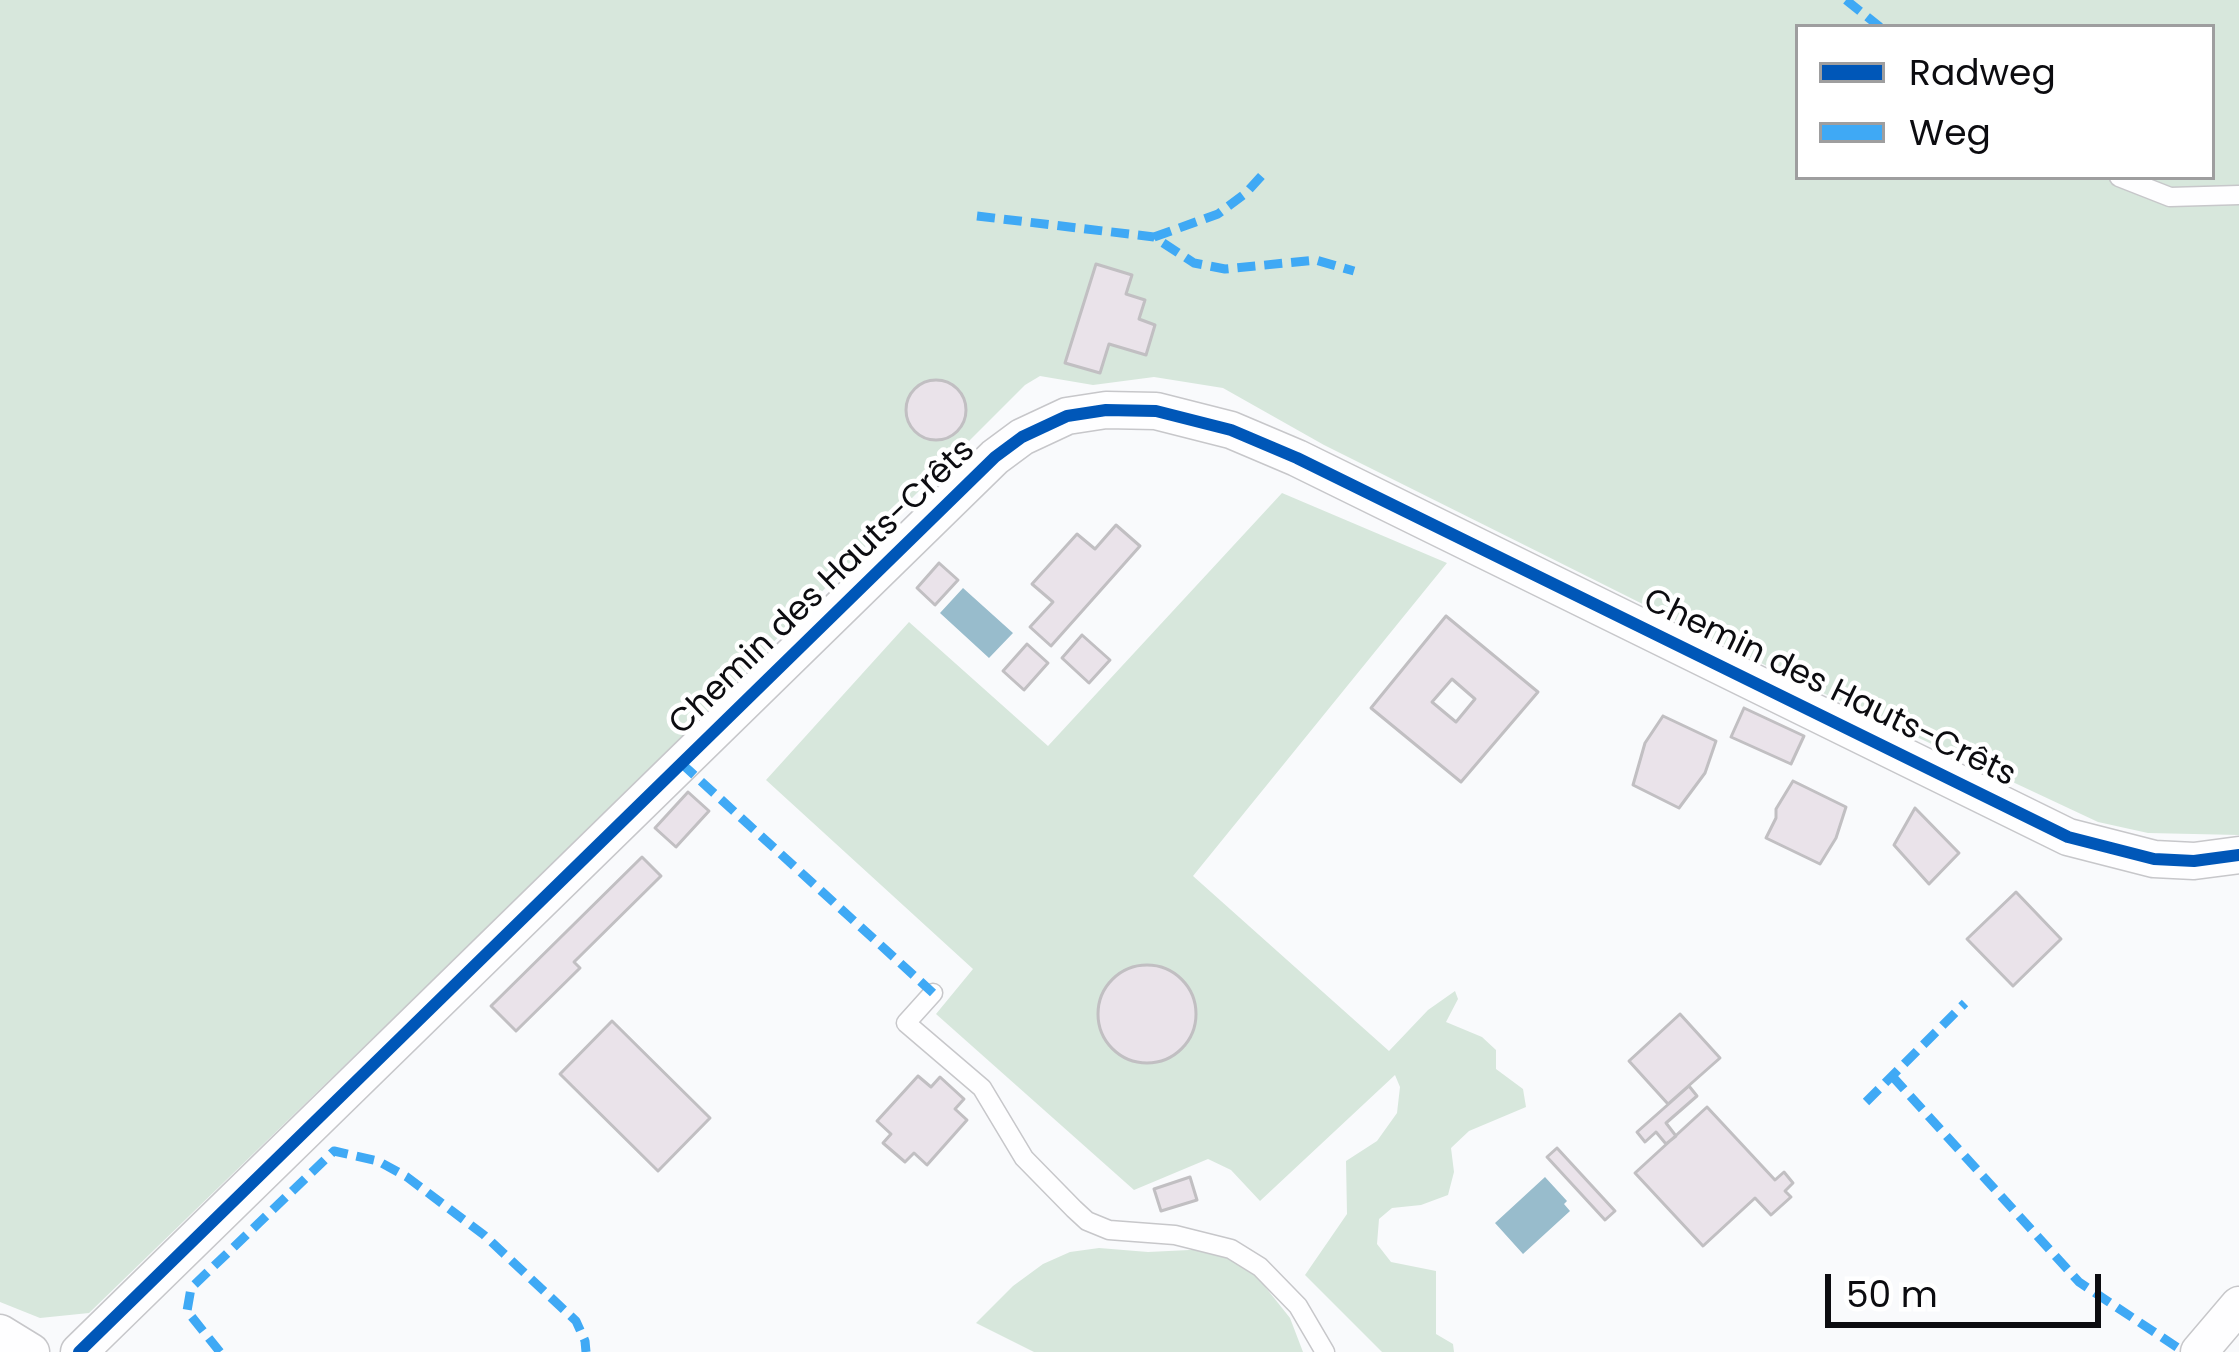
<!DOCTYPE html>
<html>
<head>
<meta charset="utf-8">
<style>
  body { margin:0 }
  #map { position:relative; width:2239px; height:1352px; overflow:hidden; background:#f9fafc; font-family:Poppins,sans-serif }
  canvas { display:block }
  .legend { position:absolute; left:1795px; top:24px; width:420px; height:156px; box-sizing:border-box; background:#fff; border:3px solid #9e9e9f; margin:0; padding:15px 21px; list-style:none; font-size:36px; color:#0c0c10 }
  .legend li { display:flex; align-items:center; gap:24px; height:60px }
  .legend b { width:60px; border:3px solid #9e9e9f }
  .scale { position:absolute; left:1825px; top:1274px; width:276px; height:54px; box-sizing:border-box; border:6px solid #0c0c10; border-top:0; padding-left:15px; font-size:36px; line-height:42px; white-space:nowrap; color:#0c0c10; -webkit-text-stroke:9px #fff; paint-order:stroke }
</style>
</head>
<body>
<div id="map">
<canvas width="2239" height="1352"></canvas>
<ul class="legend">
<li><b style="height:15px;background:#0057b8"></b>Radweg</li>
<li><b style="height:15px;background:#3fa9f5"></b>Weg</li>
</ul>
<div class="scale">50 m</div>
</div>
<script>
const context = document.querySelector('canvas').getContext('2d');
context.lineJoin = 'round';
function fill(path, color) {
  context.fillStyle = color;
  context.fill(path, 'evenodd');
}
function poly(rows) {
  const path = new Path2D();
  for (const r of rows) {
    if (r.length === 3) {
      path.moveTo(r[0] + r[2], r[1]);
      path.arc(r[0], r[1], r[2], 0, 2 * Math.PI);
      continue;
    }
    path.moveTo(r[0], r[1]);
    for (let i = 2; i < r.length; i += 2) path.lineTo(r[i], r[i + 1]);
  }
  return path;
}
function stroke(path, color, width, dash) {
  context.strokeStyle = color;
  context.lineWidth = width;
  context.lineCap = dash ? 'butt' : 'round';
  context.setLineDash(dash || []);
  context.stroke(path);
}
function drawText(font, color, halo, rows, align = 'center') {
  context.font = font + ' Poppins,sans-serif';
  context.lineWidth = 9;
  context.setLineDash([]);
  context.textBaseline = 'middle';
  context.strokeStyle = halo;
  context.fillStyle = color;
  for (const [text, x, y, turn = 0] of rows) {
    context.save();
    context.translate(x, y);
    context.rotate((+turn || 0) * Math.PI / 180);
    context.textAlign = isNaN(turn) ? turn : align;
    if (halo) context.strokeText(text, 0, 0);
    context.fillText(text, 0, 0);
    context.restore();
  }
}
const green = poly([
  [0,0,2239,0,2239,835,2148,833,2098,822,1793,679,1324,445,1223,388,1154,377,1093,385,1040,376,1025,385,909,501,669,751,89,1313,40,1318,0,1302],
  [1798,27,2212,27,2212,177,1798,177],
  [1282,493,1447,563,1193,876,1389,1051,1428,1010,1455,991,1458,999,1446,1022,1482,1037,1496,1050,1496,1069,1523,1089,1526,1107,1469,1131,1451,1148,1454,1172,1448,1195,1421,1205,1392,1208,1379,1219,1377,1244,1391,1262,1436,1271,1436,1334,1453,1344,1454,1352,1382,1352,1305,1275,1347,1214,1346,1161,1377,1141,1397,1113,1400,1087,1395,1075,1260,1201,1231,1170,1208,1159,1134,1190,936,1014,973,969,766,780,909,622,1048,746],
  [1099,1248,1148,1252,1210,1249,1233,1260,1255,1274,1290,1318,1303,1352,1034,1352,976,1323,1013,1286,1043,1264,1070,1252]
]);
const water = poly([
  [963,588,1013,633,989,658,940,613],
  [1545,1177,1567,1201,1564,1204,1570,1211,1523,1254,1495,1223]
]);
const building = poly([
  [1096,264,1132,275,1126,294,1145,300,1139,319,1155,325,1146,355,1109,344,1100,373,1065,363,1096,264],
  [936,410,30],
  [1116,525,1140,546,1051,646,1030,627,1053,602,1032,584,1077,534,1095,549,1116,525],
  [939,563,958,580,935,605,917,588,939,563],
  [1446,616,1538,692,1461,782,1371,708,1446,616],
  [1452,679,1475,699,1456,722,1432,702,1452,679],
  [1082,635,1110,660,1089,683,1062,658,1082,635],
  [1027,644,1048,663,1024,690,1003,671,1027,644],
  [1744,708,1804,736,1791,764,1731,737,1744,708],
  [1663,716,1716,741,1705,773,1679,808,1633,785,1645,743,1663,716],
  [1793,781,1846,807,1836,838,1820,864,1766,838,1776,818,1776,809,1793,781],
  [688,792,709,811,676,847,655,828,688,792],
  [1915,808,1959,853,1929,884,1894,845,1915,808],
  [642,857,661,876,574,962,580,968,516,1031,491,1006,642,857],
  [2016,892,2061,939,2013,986,1967,939,2016,892],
  [1147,1014,49],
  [1680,1014,1720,1058,1668,1104,1629,1061,1680,1014],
  [612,1021,710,1118,658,1171,560,1074,612,1021],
  [918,1076,931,1087,940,1077,964,1099,955,1109,967,1120,927,1165,914,1153,905,1162,883,1143,891,1134,877,1121,918,1076],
  [1689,1086,1697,1096,1666,1123,1676,1136,1666,1144,1656,1132,1645,1142,1637,1132,1689,1086],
  [1707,1107,1775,1180,1784,1172,1793,1183,1785,1191,1791,1197,1771,1215,1755,1198,1703,1246,1635,1173,1707,1107],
  [1557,1148,1615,1211,1605,1220,1547,1157,1557,1148],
  [1190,1177,1197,1200,1161,1211,1154,1189,1190,1177]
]);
const service = poly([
  [2119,177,2170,197,2239,195],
  [933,993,906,1023,982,1088,1024,1158,1074,1209,1087,1221,1109,1230,1175,1235,1231,1249,1260,1267,1298,1306,1325,1352]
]);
const minor = poly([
  [0,1333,31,1352],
  [79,1352,995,457,1022,437,1067,416,1106,410,1156,411,1231,430,1297,458,2068,837,2154,859,2194,861,2239,855],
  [2199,1352,2239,1305]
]);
const quiet = poly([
  [1846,0,1880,27],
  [977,216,1154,237,1194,263,1225,269,1316,260,1354,271],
  [1154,237,1218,214,1246,193,1264,173],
  [681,763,933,993],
  [1892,1076,2079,1282,2184,1352],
  [1866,1102,1965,1003],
  [220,1352,187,1311,191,1288,334,1151,378,1161,407,1177,484,1235,576,1321,585,1341,586,1352]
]);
const cycleway = poly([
  [79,1352,995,457,1022,437,1067,416,1106,410,1156,411,1231,430,1297,458,2068,837,2154,859,2194,861,2239,855]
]);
const streetNames = [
  ["Chemin des Hauts-Crêts",823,588,-44],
  ["Chemin des Hauts-Crêts",1829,689,26]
];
fill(green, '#d7e7dc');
fill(water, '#98bccc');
fill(building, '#eae3ea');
stroke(building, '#c1bfc2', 3);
stroke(service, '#c7c7ca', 21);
stroke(minor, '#c7c7ca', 39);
stroke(service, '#fefeff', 18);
stroke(minor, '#fefeff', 36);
stroke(quiet, '#3fa9f5', 9, [18, 9]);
stroke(cycleway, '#0057b8', 12);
drawText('33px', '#0c0c10', '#fff', streetNames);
</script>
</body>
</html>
